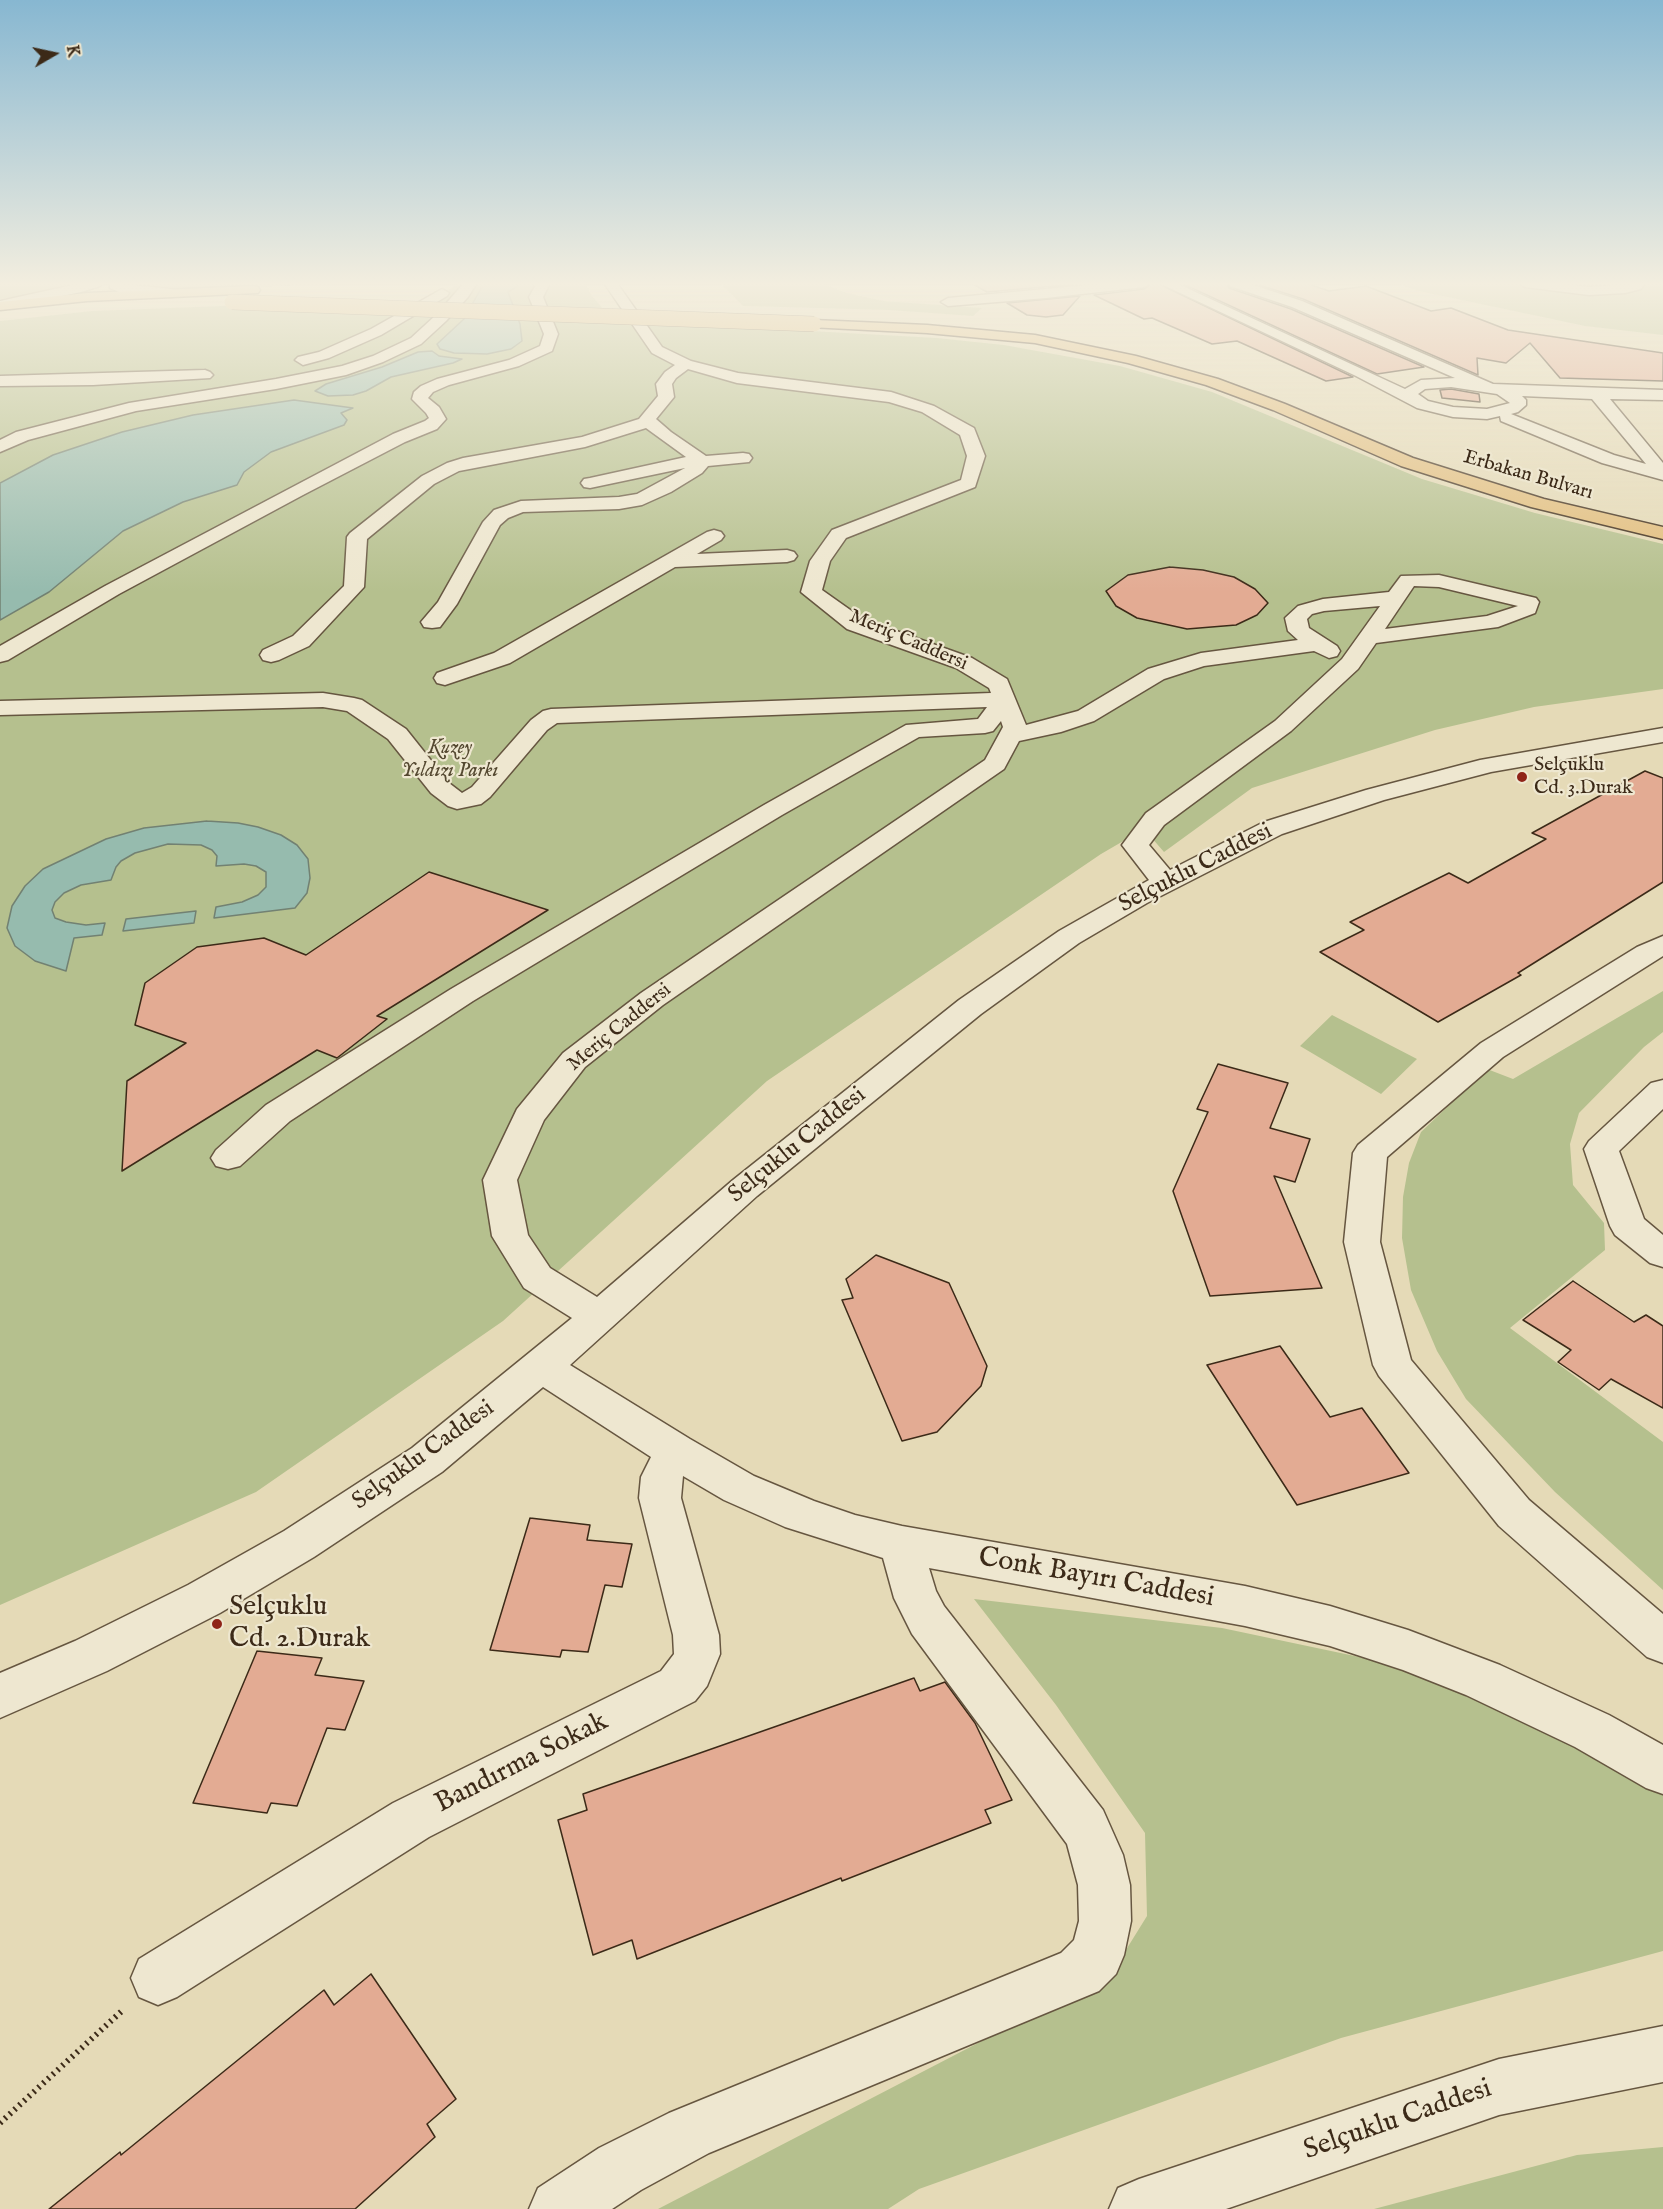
<!DOCTYPE html>
<html>
<head>
<meta charset="utf-8">
<style>
  body { margin:0 }
  #map { position:relative; width:1663px; height:2209px; overflow:hidden; background:#e5dab7; font-family:"IM FELL English",serif }
  canvas { display:block }
  .north { position:absolute; left:24px; top:24px; width:60px; height:60px; -webkit-text-stroke:4px #eee7d0; paint-order:stroke; rotate:81deg; font-size:16px; font-weight:700; line-height:24px; text-align:center; color:#3c2a18 }
  .north::after { content:''; display:block; margin:auto; width:21px; height:27px; background:#3c2a18; clip-path:polygon(50% 0,100% 100%,50% 72%,0 100%) }
</style>
</head>
<body>
<div id="map">
<canvas width="1663" height="2209"></canvas>
<div class="north">K</div>
</div>
<script>
const context = document.querySelector('canvas').getContext('2d');
context.lineJoin = 'round';
function fill(path, color) {
  context.fillStyle = color;
  context.fill(path, 'evenodd');
}
function poly(rows) {
  const path = new Path2D();
  for (const r of rows) {
    path.moveTo(r[0], r[1]);
    for (let i = 2; i < r.length; i += 2) path.lineTo(r[i], r[i + 1]);
  }
  return path;
}
function stroke(path, color, width, dash) {
  context.strokeStyle = color;
  context.lineWidth = width;
  context.lineCap = dash ? 'butt' : 'round';
  context.setLineDash(dash || []);
  context.stroke(path);
}
function drawText(font, color, halo, rows, align = 'center') {
  context.font = font + ' "IM FELL English",serif';
  context.lineWidth = 4.5;
  context.setLineDash([]);
  context.textBaseline = 'middle';
  context.strokeStyle = halo;
  context.fillStyle = color;
  for (const [text, x, y, turn = 0] of rows) {
    context.save();
    context.translate(x, y);
    context.rotate((+turn || 0) * Math.PI / 180);
    context.textAlign = isNaN(turn) ? turn : align;
    if (halo) context.strokeText(text, 0, 0);
    context.fillText(text, 0, 0);
    context.restore();
  }
}
const green = poly([
  [0,283,74,283,65,287,37,294,0,299],
  [134,283,364,283,192,289,142,288,133,285],
  [458,283,585,283,592,296,613,320,937,338,1004,345,1120,366,1212,392,1422,479,1535,513,1663,544,1663,689,1534,707,1435,730,1252,788,1164,852,1144,829,1101,854,767,1081,503,1321,256,1492,0,1605,0,321,92,311,247,305,423,311],
  [720,283,821,283,847,293,884,301,982,308,973,316,889,310,743,306],
  [1395,283,1663,283,1663,335,1585,326,1419,291],
  [1663,991,1663,1032,1644,1047,1579,1113,1570,1144,1573,1185,1604,1223,1605,1250,1510,1328,1663,1442,1663,1590,1555,1492,1466,1399,1437,1351,1411,1290,1402,1238,1403,1197,1409,1163,1421,1132,1487,1069,1513,1079],
  [1332,1015,1417,1059,1381,1094,1300,1046],
  [974,1599,1222,1628,1459,1678,1663,1792,1663,1951,1341,2038,919,2189,888,2209,658,2209,1111,1974,1147,1916,1145,1833,1056,1705],
  [1663,2147,1663,2209,1374,2209,1577,2155]
]);
const water = poly([
  [484,283,522,283,508,292,520,324,522,341,511,349,487,354,454,353,440,349,437,344,464,319,484,283],
  [432,351,439,356,462,359,453,363,391,377,366,391,353,395,328,396,315,391,326,384,382,367,418,352,432,351],
  [294,400,353,408,341,413,347,420,344,425,271,452,244,472,237,485,183,502,123,531,49,592,0,620,0,483,53,455,122,432,193,415,294,400],
  [207,821,238,823,258,827,281,835,297,845,308,859,310,878,307,893,295,908,214,918,216,907,242,902,258,895,266,887,266,872,256,866,244,864,216,866,217,856,212,850,201,845,168,844,135,853,121,861,116,867,111,880,81,885,64,893,55,902,52,910,55,918,66,922,86,925,105,923,102,935,74,938,66,971,35,961,15,946,7,928,12,906,25,886,43,869,106,839,144,828,207,821],
  [196,911,194,923,123,931,126,919,196,911]
]);
const building = poly([
  [971,283,1089,283,987,292,971,283],
  [1153,283,1157,283,1353,377,1326,381,1237,341,1212,344,1152,318,1144,319,1094,295,1144,289,1153,283],
  [1181,283,1226,283,1229,288,1291,309,1424,367,1377,374,1181,283],
  [1253,283,1306,283,1329,291,1366,286,1431,311,1451,308,1508,330,1663,353,1663,381,1560,378,1530,343,1506,363,1477,358,1478,375,1303,299,1253,283],
  [1080,296,1063,315,1046,317,1027,315,1007,303,1080,296],
  [1451,389,1479,394,1480,402,1442,398,1440,390,1451,389],
  [1170,567,1203,570,1234,577,1255,589,1268,603,1257,615,1236,625,1187,629,1137,618,1116,606,1106,591,1128,575,1170,567],
  [1645,771,1663,778,1663,882,1518,973,1521,975,1438,1022,1320,952,1364,930,1350,922,1449,873,1468,883,1546,839,1532,833,1645,771],
  [429,872,548,910,377,1016,387,1019,337,1058,317,1050,122,1171,127,1081,186,1043,135,1025,145,983,197,947,264,938,306,955,429,872],
  [1218,1064,1288,1083,1270,1128,1310,1139,1295,1182,1274,1176,1322,1288,1210,1296,1173,1191,1208,1112,1197,1109,1218,1064],
  [876,1255,949,1283,987,1366,981,1386,937,1432,902,1441,842,1300,853,1298,846,1279,876,1255],
  [1573,1281,1634,1322,1646,1315,1663,1326,1663,1408,1611,1379,1599,1390,1558,1362,1571,1350,1523,1320,1573,1281],
  [1280,1346,1330,1417,1362,1408,1409,1473,1297,1505,1207,1365,1280,1346],
  [530,1518,590,1525,587,1540,632,1544,622,1587,605,1585,588,1652,562,1650,560,1657,490,1650,530,1518],
  [257,1651,322,1658,315,1675,364,1681,345,1730,327,1728,297,1806,271,1803,267,1813,193,1803,257,1651],
  [914,1678,920,1691,945,1682,975,1723,1012,1800,985,1810,991,1823,842,1881,841,1878,637,1959,632,1940,593,1955,558,1820,587,1810,583,1794,914,1678],
  [371,1974,456,2099,427,2124,435,2137,355,2209,49,2209,120,2152,121,2155,324,1990,334,2005,371,1974]
]);
const path = poly([
  [0,2123,124,2009]
]);
const minor = poly([
  [82,283,102,283,100,286,81,292,0,309,0,301,82,283],
  [110,283,172,289,179,293,172,297,121,293,110,288,110,283],
  [464,283,477,283,468,297,446,321,421,344,383,362,346,375,276,389,136,411,28,440,0,452,0,440,16,432,129,403,276,379,342,366,373,356,411,338,436,315,464,283],
  [537,283,550,283,543,297,558,334,552,351,519,366,449,385,433,392,428,398,439,407,446,419,437,429,405,442,303,495,119,594,8,660,0,662,0,646,105,586,393,434,425,421,429,418,426,413,412,399,414,392,421,386,437,379,509,360,540,346,544,334,529,297,537,283],
  [604,283,617,283,662,347,691,361,738,373,891,392,934,406,974,428,985,456,975,487,846,538,830,561,822,590,863,619,972,658,1007,679,1026,725,1078,711,1148,669,1201,653,1298,640,1288,631,1285,618,1298,606,1323,599,1389,592,1401,576,1439,575,1536,598,1539,602,1535,613,1498,627,1376,643,1358,669,1291,731,1164,825,1149,845,1170,870,1264,822,1366,790,1480,760,1663,728,1663,742,1491,772,1384,800,1282,834,1147,903,1079,943,981,1014,757,1196,570,1365,690,1439,754,1476,814,1501,855,1515,902,1526,1245,1586,1330,1606,1408,1630,1500,1665,1609,1715,1663,1745,1663,1794,1646,1788,1575,1747,1466,1695,1403,1670,1330,1646,1245,1626,929,1568,936,1591,944,1606,1103,1810,1123,1855,1130,1885,1131,1921,1124,1955,1116,1974,1099,1991,709,2153,641,2190,612,2209,529,2209,538,2188,599,2148,669,2113,1061,1953,1074,1940,1079,1921,1078,1885,1067,1844,912,1634,894,1598,883,1558,785,1527,724,1500,683,1476,681,1498,719,1635,720,1654,707,1686,695,1701,429,1837,177,1997,158,2005,139,1997,131,1978,139,1959,393,1803,661,1671,674,1654,673,1635,639,1498,641,1477,651,1457,543,1387,442,1472,314,1557,220,1613,107,1671,0,1718,0,1673,75,1641,188,1585,284,1531,412,1448,572,1318,524,1288,492,1236,483,1180,517,1109,563,1053,641,993,985,760,1003,727,1001,721,993,731,985,733,919,737,782,815,473,1001,290,1121,240,1166,228,1169,216,1166,211,1158,216,1150,266,1105,451,989,764,805,906,725,978,719,987,707,557,723,547,730,490,797,481,804,457,809,448,806,431,793,388,739,347,711,323,707,0,715,0,701,323,693,354,698,362,700,406,729,449,783,462,793,472,787,531,720,543,711,551,709,991,693,989,688,956,668,847,629,801,592,810,561,832,530,961,480,967,456,960,435,922,412,889,402,737,383,688,369,676,378,672,384,674,397,656,419,671,432,706,456,743,453,749,454,752,458,749,462,708,466,702,473,671,492,642,505,619,509,523,512,508,518,500,525,457,604,440,627,432,628,424,627,421,622,438,602,483,522,494,510,521,501,619,497,637,494,685,468,590,488,584,487,581,483,584,479,590,478,686,457,646,428,585,447,459,471,434,484,367,539,364,587,309,646,279,660,271,662,263,660,260,655,263,650,293,636,344,586,347,537,350,533,422,476,447,463,463,458,582,437,639,419,658,396,656,384,665,372,675,365,652,353,604,283],
  [1414,586,1439,587,1518,606,1487,616,1385,629,1414,586],
  [1380,606,1342,659,1275,721,1146,813,1122,845,1149,880,1059,931,959,1000,733,1180,597,1297,550,1268,528,1235,517,1180,544,1120,585,1067,663,1005,1004,769,1019,741,1061,732,1094,721,1164,679,1204,666,1314,651,1329,658,1337,656,1340,651,1337,646,1309,628,1307,619,1312,614,1324,611,1380,606],
  [1111,283,1151,283,1144,287,1046,298,948,306,941,302,948,298,1111,283],
  [1159,283,1176,283,1405,389,1421,380,1455,378,1292,307,1230,286,1228,283,1247,283,1302,301,1493,384,1663,390,1663,400,1610,399,1663,463,1663,480,1602,463,1501,421,1500,416,1487,419,1453,417,1417,408,1356,376,1159,283],
  [1451,387,1497,394,1510,403,1487,409,1453,407,1428,401,1418,394,1425,389,1451,387],
  [1522,396,1592,399,1646,464,1614,455,1511,414,1518,412,1526,405,1526,400,1522,396],
  [1518,283,1555,283,1589,287,1645,283,1641,289,1625,293,1589,295,1525,287,1518,283],
  [442,289,449,293,447,296,381,335,329,358,303,365,295,360,298,357,319,352,371,329,442,289],
  [205,370,210,372,213,375,210,378,93,385,0,386,0,376,205,370],
  [714,530,721,532,724,536,721,540,697,554,787,550,794,552,797,556,794,560,787,562,675,567,510,663,445,685,437,683,434,678,437,673,494,653,707,532,714,530],
  [1663,936,1663,956,1503,1057,1387,1157,1380,1242,1411,1360,1529,1500,1663,1614,1663,1663,1647,1657,1499,1526,1379,1376,1373,1365,1344,1242,1353,1153,1358,1145,1481,1043,1637,947,1663,936],
  [1663,1080,1663,1109,1619,1151,1644,1219,1663,1235,1663,1267,1650,1263,1615,1235,1610,1226,1584,1149,1589,1141,1651,1083,1663,1080],
  [1663,2026,1663,2082,1499,2115,1226,2209,1109,2209,1118,2188,1139,2179,1499,2059,1663,2026]
]);
const highway = poly([
  [253,286,258,287,260,290,258,293,87,301,0,310,0,302,87,293,253,286],
  [814,320,927,325,1035,335,1136,356,1218,379,1285,404,1413,458,1544,499,1663,527,1663,539,1531,507,1401,466,1273,410,1206,385,1128,363,1035,343,927,333,809,327,807,324,814,320]
]);
const highwayBridge = poly([
  [232,302,814,324]
]);
const markers = [
  [1522,777,6,"#8f2418"],
  [217,1624,6,"#8f2418"]
];
const farStreetnames = [
  ["Erbakan Bulvarı",1528,476,16],
  ["Meriç Caddersi",908,641,23],
  ["Meriç Caddersi",620,1028,-39]
];
const farParknames = [
  ["Kuzey",450,749],
  ["Yıldızı Parkı",450,772]
];
const farPoinames = [
  ["Selçuklu",1534,766],
  ["Cd. 3.Durak",1534,789]
];
const streetNames = [
  ["Selçuklu Caddesi",1196,869,-27],
  ["Selçuklu Caddesi",798,1146,-39],
  ["Selçuklu Caddesi",424,1456,-36]
];
const nearStreetnames = [
  ["Conk Bayırı Caddesi",1096,1579,10],
  ["Bandırma Sokak",522,1764,-27],
  ["Selçuklu Caddesi",1398,2121,-19]
];
const nearPoinames = [
  ["Selçuklu",229,1608],
  ["Cd. 2.Durak",229,1640]
];
fill(green, '#b5c08e');
fill(water, '#96bbae');
stroke(water, '#728172', 1.5);
fill(building, '#e3ab93');
stroke(building, '#3c2a18', 1.5);
stroke(minor, '#665640', 3);
stroke(highway, '#3c2a18', 3);
stroke(path, '#3c2a18', 6, [2, 4.5]);
fill(minor, '#eee7d0');
fill(highway, '#e2bd7c');
stroke(highwayBridge, '#3c2a18', 16, []);
stroke(highwayBridge, '#e2bd7c', 15);
const sky = context.createLinearGradient(0, 0, 0, 592);
sky.addColorStop(0, '#87b7d1');
sky.addColorStop(0.48, '#f3eedf');
sky.addColorStop(1, '#f3eedf00');
context.fillStyle = sky;
context.fillRect(0, 0, 1663, 592);
for (const [x, y, r, color] of markers) {
  const dot = new Path2D();
  dot.arc(x, y, r, 0, 2 * Math.PI);
  context.fillStyle = color;
  context.fill(dot);
  stroke(dot, '#eee7d0', 2);
}
drawText('20px', '#3c2a18', '#eee7d0', farStreetnames);
drawText('italic 20px', '#544830', '#eee7d0', farParknames);
drawText('20px', '#3c2a18', '#eee7d0', farPoinames, 'left');
drawText('24px', '#3c2a18', '#eee7d0', streetNames);
drawText('28px', '#3c2a18', '#eee7d0', nearStreetnames);
drawText('28px', '#3c2a18', '#eee7d0', nearPoinames, 'left');
</script>
</body>
</html>
